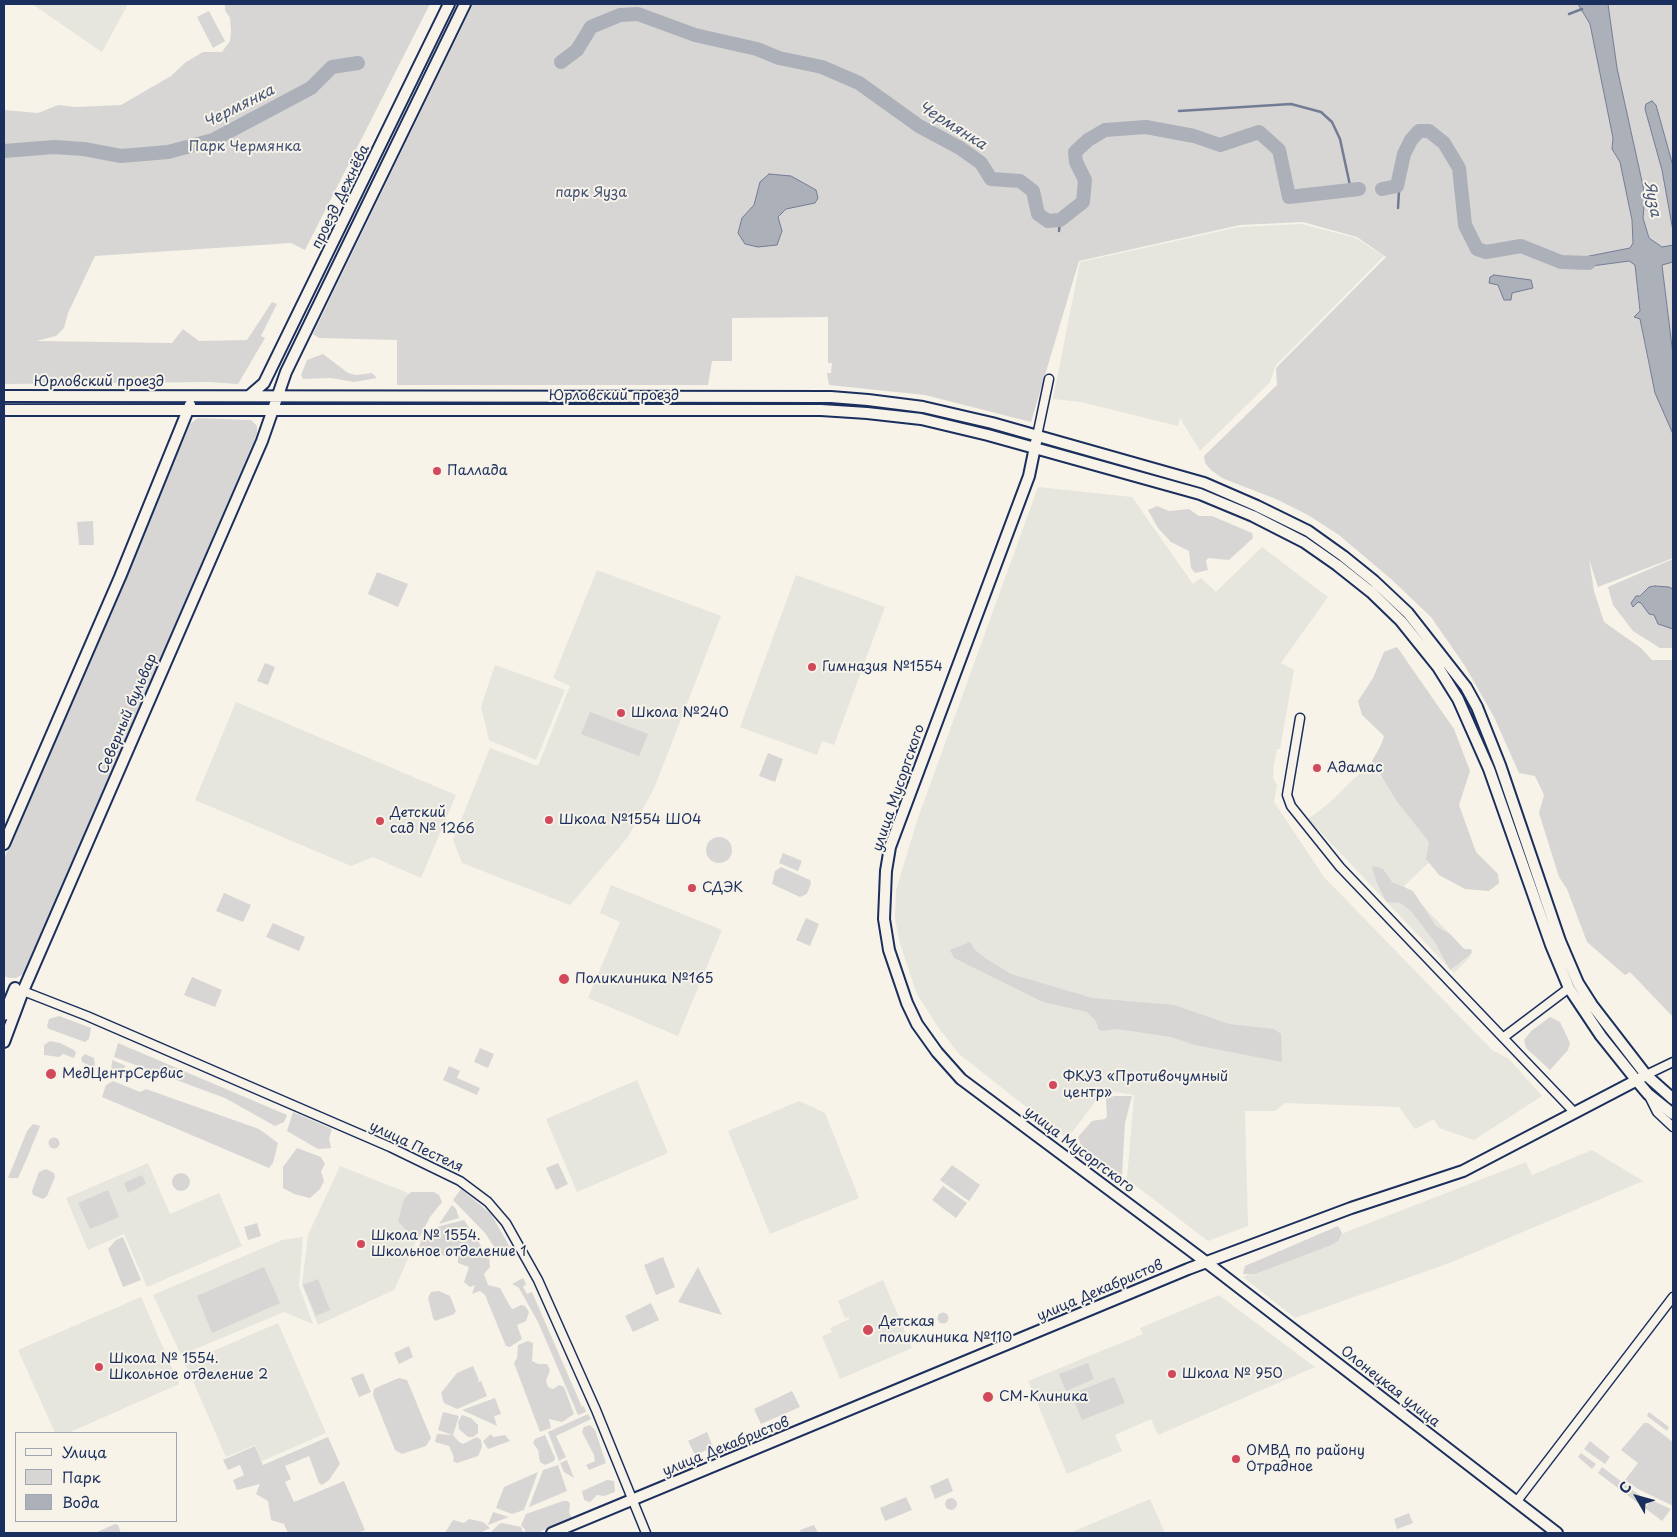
<!DOCTYPE html>
<html>
<head>
<meta charset="utf-8">
<style>
  body { margin:0 }
  #map { position:relative; width:1677px; height:1537px; overflow:hidden; background:#f7f3e8; font-family:"Playpen Sans",sans-serif }
  canvas { display:block }
  .frame { position:absolute; inset:0; border:5px solid #1b2f5e; pointer-events:none }
  .legend { position:absolute; left:15px; top:1432px; width:162px; height:90px; box-sizing:border-box; background:#f7f3e8; border:1px solid #9fa5b1; margin:0; padding:6px 9px; list-style:none; font-size:15px; color:#1b2f5e }
  .legend li { display:flex; align-items:center; gap:10px; height:25px }
  .legend b { width:25px; border:1px solid #9fa5b1 }
  .north { position:absolute; left:1612px; top:1472px; width:50px; height:50px; -webkit-text-stroke:4px #f7f3e8; paint-order:stroke; rotate:308deg; font-size:14px; font-weight:700; line-height:20px; text-align:center; color:#1b2f5e }
  .north::after { content:''; display:block; margin:auto; width:18px; height:22px; background:#1b2f5e; clip-path:polygon(50% 0,100% 100%,50% 72%,0 100%) }
</style>
</head>
<body>
<div id="map">
<canvas width="1677" height="1537"></canvas>
<div class="frame"></div>
<ul class="legend">
<li><b style="height:6px;background:#f7f3e8"></b>Улица</li>
<li><b style="height:14px;background:#d7d6d4"></b>Парк</li>
<li><b style="height:14px;background:#acb0b9"></b>Вода</li>
</ul>
<div class="north">С</div>
</div>
<script>
const context = document.querySelector('canvas').getContext('2d');
context.lineJoin = 'round';
function fill(path, color) {
  context.fillStyle = color;
  context.fill(path, 'evenodd');
}
function poly(rows) {
  const path = new Path2D();
  for (const r of rows) {
    if (r.length === 3) {
      path.moveTo(r[0] + r[2], r[1]);
      path.arc(r[0], r[1], r[2], 0, 2 * Math.PI);
      continue;
    }
    path.moveTo(r[0], r[1]);
    for (let i = 2; i < r.length; i += 2) path.lineTo(r[i], r[i + 1]);
  }
  return path;
}
function stroke(path, color, width, dash) {
  context.strokeStyle = color;
  context.lineWidth = width;
  context.lineCap = dash ? 'butt' : 'round';
  context.setLineDash(dash || []);
  context.stroke(path);
}
function drawText(font, color, halo, rows, align = 'center') {
  context.font = font + ' "Playpen Sans",sans-serif';
  context.lineWidth = 4;
  context.setLineDash([]);
  context.textBaseline = 'middle';
  context.strokeStyle = halo;
  context.fillStyle = color;
  for (const [text, x, y, turn = 0] of rows) {
    context.save();
    context.translate(x, y);
    context.rotate((+turn || 0) * Math.PI / 180);
    context.textAlign = isNaN(turn) ? turn : align;
    if (halo) context.strokeText(text, 0, 0);
    context.fillText(text, 0, 0);
    context.restore();
  }
}
const built = poly([
  [32,4,128,4,102,52],
  [1302,224,1356,238,1384,256,1276,365,1270,382,1200,451,1180,418,1178,426,1081,402,1053,399,1080,262,1239,227],
  [1038,487,1132,497,1193,584,1201,578,1216,592,1262,547,1328,597,1281,663,1294,670,1280,749,1277,749,1274,765,1273,778,1277,785,1274,802,1324,877,1492,1050,1509,1059,1542,1096,1474,1140,1439,1128,1434,1119,1415,1129,1399,1107,1285,1103,1275,1111,1245,1111,1248,1226,1208,1241,1127,1179,1134,1095,1104,1090,1067,1139,959,1054,938,1027,917,994,900,944,895,919,896,890,918,818],
  [597,570,721,616,655,786,628,837,570,905,462,863,453,840,490,748,538,766,570,686,553,678],
  [796,575,885,607,834,745,822,741,817,755,740,727],
  [495,665,565,690,536,760,489,740,481,707],
  [236,702,456,795,421,878,373,857,351,866,195,800],
  [1371,765,1442,850,1404,886,1471,956,1454,973,1308,819,1328,804,1362,771],
  [611,885,722,930,678,1036,588,998,620,922,600,913],
  [637,1080,668,1153,577,1192,546,1119],
  [799,1101,825,1113,859,1198,770,1234,728,1131],
  [1592,1150,1643,1181,1452,1262,1295,1318,1243,1277,1351,1230,1526,1162,1532,1175],
  [148,1163,170,1214,219,1193,242,1246,147,1287,124,1234,88,1250,66,1198],
  [340,1166,433,1203,394,1290,318,1325,302,1285,308,1235],
  [303,1237,299,1286,313,1324,284,1312,181,1355,153,1295,282,1240],
  [883,1280,912,1348,840,1379,822,1336,832,1332,830,1328,850,1319,849,1317,845,1318,838,1301],
  [1219,1295,1315,1367,1158,1435,1151,1419,1115,1435,1122,1451,1067,1474,1028,1381,1143,1334,1140,1328],
  [141,1297,179,1384,68,1433,55,1433,18,1350],
  [278,1323,326,1433,262,1461,255,1445,226,1457,185,1363],
  [1150,1499,1165,1533,1070,1533]
]);
const green = poly([
  [225,4,430,4,305,250,291,243,95,256,68,313,64,328,56,336,36,341,172,343,183,329,199,341,247,340,272,302,277,304,261,336,265,338,238,384,209,382,4,384,4,110,38,113,58,105,75,107,121,105,171,76,186,62,203,52,222,52,230,41,231,31,230,18,225,10],
  [473,4,1578,4,1590,24,1613,138,1612,149,1620,162,1632,220,1633,243,1630,248,1566,261,1592,266,1629,261,1635,265,1640,319,1649,366,1664,414,1673,434,1673,558,1598,587,1589,559,1594,591,1604,622,1641,648,1652,660,1673,660,1673,1017,1630,972,1625,975,1587,942,1567,889,1559,877,1539,813,1544,795,1535,776,1519,773,1494,717,1465,666,1431,617,1391,579,1339,535,1308,515,1276,499,1222,478,1211,470,1205,463,1204,456,1277,385,1276,368,1386,257,1357,237,1303,222,1240,225,1079,261,1031,422,925,395,829,385,827,373,831,373,832,363,828,363,828,317,732,318,732,361,712,361,708,385,397,385,397,340,319,338,313,334],
  [1608,4,1673,4,1673,166,1656,105,1645,109,1662,170,1672,223,1673,245,1662,247,1649,238,1643,218,1645,195,1617,68],
  [209,11,225,41,213,48,197,17],
  [1673,262,1673,355,1662,264],
  [323,354,348,373,356,375,372,373,377,378,354,382,331,378,303,379,301,375,307,360],
  [198,418,251,420,257,426,257,434,25,973,16,978,9,978,4,976,4,859,75,686,191,423],
  [1157,506,1169,511,1189,509,1199,516,1212,516,1252,533,1253,538,1229,560,1208,558,1206,561,1208,570,1195,573,1191,568,1189,551,1171,542,1158,528,1148,510],
  [93,521,94,545,79,545,77,522],
  [1673,559,1673,648,1660,648,1633,631,1613,605,1608,587],
  [377,572,408,584,398,607,368,594],
  [1397,647,1454,729,1470,771,1459,805,1476,852,1498,874,1499,883,1489,891,1465,889,1439,875,1426,859,1429,842,1396,800,1372,761,1381,745,1384,736,1362,715,1358,701,1373,678,1384,652],
  [265,663,275,667,268,685,257,681],
  [590,712,648,734,639,756,581,734],
  [768,753,783,759,775,782,759,776],
  [719,850,13],
  [783,853,802,861,798,871,779,863],
  [1372,866,1383,869,1392,882,1413,891,1436,926,1450,934,1464,949,1471,949,1472,953,1450,970,1435,942,1410,910,1400,903,1387,902,1385,899,1376,881],
  [781,867,810,880,811,883,807,894,800,897,772,884,775,871],
  [224,893,251,905,243,922,216,911],
  [806,918,819,924,810,946,796,940],
  [273,923,305,937,299,951,266,937],
  [970,942,975,950,985,958,1011,974,1092,998,1174,1005,1229,1024,1274,1029,1281,1034,1282,1062,1195,1045,1171,1037,1117,1029,1101,1031,1098,1028,1096,1021,1087,1012,1043,1002,954,958,950,950],
  [192,977,222,990,215,1007,184,995],
  [59,1016,91,1028,89,1039,85,1042,49,1029,47,1026,49,1019],
  [1550,1017,1560,1022,1570,1043,1568,1050,1550,1070,1526,1048,1524,1040,1531,1031],
  [50,1041,60,1043,74,1050,76,1053,74,1058,63,1054,59,1057,44,1055,44,1045],
  [118,1043,287,1115,286,1118,284,1122,275,1126,225,1098,114,1057],
  [480,1048,494,1054,488,1068,474,1062],
  [85,1054,94,1058,95,1066,93,1067,82,1062,81,1058],
  [112,1060,126,1066,116,1076,111,1074],
  [449,1066,460,1071,457,1078,480,1088,477,1095,443,1080],
  [113,1081,140,1092,146,1089,259,1129,278,1143,273,1163,269,1168,102,1097,106,1085],
  [1114,1096,1132,1096,1125,1123,1122,1175,1096,1158,1081,1145,1078,1137,1092,1121,1105,1119,1107,1116,1106,1099],
  [293,1112,332,1129,329,1139,331,1148,318,1149,287,1131],
  [33,1124,40,1126,27,1158,18,1178,8,1178,27,1131],
  [54,1143,5.5],
  [297,1148,321,1157,325,1164,321,1171,324,1181,320,1189,310,1198,294,1194,283,1188,283,1167],
  [558,1163,568,1184,556,1190,546,1168],
  [952,1165,980,1185,969,1201,940,1180],
  [46,1169,54,1173,55,1177,47,1196,43,1199,33,1195,32,1191,39,1172],
  [181,1182,9],
  [142,1175,146,1184,128,1193,124,1183],
  [943,1186,967,1203,956,1218,932,1200],
  [461,1189,491,1214,511,1249,497,1251,485,1233,453,1200],
  [108,1190,119,1217,90,1229,78,1203],
  [411,1192,434,1192,439,1195,442,1202,430,1217,419,1238,412,1237,398,1221,404,1199],
  [452,1205,456,1209,459,1218,439,1224],
  [464,1220,489,1258,490,1267,484,1274,488,1285,500,1288,511,1308,513,1309,521,1305,525,1306,529,1312,526,1321,517,1325,522,1339,510,1347,506,1346,485,1295,480,1291,472,1294,475,1285,470,1287,464,1282,469,1267,458,1263,458,1257,451,1254,449,1258,435,1252,433,1255,423,1254,418,1250,422,1238,440,1226],
  [257,1223,261,1236,248,1240,244,1227],
  [1338,1226,1342,1233,1338,1241,1331,1245,1255,1274,1243,1274,1245,1266],
  [123,1237,141,1280,123,1287,108,1249,116,1240],
  [663,1257,675,1287,656,1295,644,1265],
  [264,1267,280,1303,212,1333,197,1296],
  [698,1267,722,1315,678,1302],
  [523,1278,526,1284,523,1287,527,1294,532,1292,582,1407,584,1406,586,1412,578,1415,538,1322,519,1288,512,1284],
  [318,1279,330,1310,316,1316,303,1285],
  [439,1291,450,1296,456,1311,454,1314,435,1321,433,1318,428,1298,431,1292],
  [651,1303,659,1320,633,1332,625,1316],
  [943,1318,5.5],
  [528,1341,533,1343,532,1361,538,1364,547,1364,550,1370,546,1381,548,1387,553,1389,559,1385,564,1387,574,1414,562,1422,549,1419,551,1428,540,1432,514,1363,517,1358,518,1345],
  [409,1346,413,1357,399,1364,394,1353],
  [1088,1363,1094,1379,1066,1391,1059,1374],
  [473,1366,479,1380,477,1382,481,1381,487,1396,457,1409,444,1403,441,1393,457,1373],
  [363,1373,371,1392,359,1397,351,1378],
  [1114,1377,1125,1403,1082,1420,1071,1394],
  [399,1378,407,1380,431,1438,426,1446,402,1454,395,1450,373,1395,374,1389,380,1386],
  [792,1391,800,1407,761,1424,754,1409],
  [495,1398,501,1414,494,1416,497,1426,462,1410],
  [443,1412,459,1416,453,1435,459,1442,463,1444,477,1437,481,1440,482,1447,478,1456,457,1463,453,1461,454,1457,449,1446,435,1442,437,1434,453,1435,438,1430],
  [1649,1412,1669,1427,1667,1431,1647,1416],
  [588,1414,591,1419,556,1436,566,1457,559,1461,548,1432],
  [462,1415,471,1418,478,1425,478,1433,473,1437,468,1437,459,1429,458,1422],
  [1644,1423,1648,1423,1673,1442,1673,1506,1638,1489,1625,1480,1638,1463,1621,1450],
  [590,1425,595,1430,606,1463,589,1470,586,1465,595,1461,594,1455,582,1432,584,1427],
  [707,1432,713,1447,695,1455,688,1441],
  [491,1434,493,1437,505,1435,510,1441,488,1449,483,1441],
  [545,1435,555,1458,554,1461,545,1465,540,1462,538,1450,533,1443,535,1439],
  [328,1437,340,1464,329,1480,322,1485,319,1483,309,1456,285,1466,291,1479,285,1482,294,1502,344,1481,365,1530,357,1533,288,1533,284,1524,271,1520,268,1501,256,1494,260,1484,237,1490,233,1480,244,1475,240,1465,228,1470,223,1460,255,1446,263,1465],
  [1590,1441,1610,1457,1605,1464,1584,1449],
  [1581,1453,1596,1464,1592,1469,1578,1457],
  [567,1460,574,1478,564,1472,560,1463],
  [558,1465,567,1491,529,1507,543,1470],
  [1602,1467,1642,1497,1638,1503,1598,1473],
  [538,1472,524,1510,512,1514,496,1508,504,1487],
  [948,1478,953,1491,935,1499,930,1486],
  [607,1480,614,1481,615,1492,604,1496,597,1495,590,1502,584,1500,582,1491],
  [906,1497,912,1510,885,1521,880,1508],
  [951,1504,6],
  [1651,1500,1671,1509,1662,1521,1645,1508],
  [563,1501,568,1501,570,1504,569,1513,572,1518,537,1533,490,1533,499,1524,502,1523,521,1527,523,1532,526,1531,521,1525,526,1514],
  [493,1512,509,1517,488,1525],
  [1409,1513,1413,1523,1397,1529,1394,1519],
  [469,1519,483,1522,490,1528,480,1533,445,1533,453,1520,464,1523],
  [115,1524,118,1525,121,1533,95,1533],
  [814,1525,818,1533,801,1533,800,1530]
]);
const water = poly([
  [1578,4,1608,4,1617,68,1645,195,1643,218,1649,238,1662,247,1673,245,1673,262,1662,265,1673,355,1673,434,1655,393,1640,319,1634,317,1640,311,1635,265,1629,261,1592,266,1564,261,1630,248,1633,243,1632,220,1620,162,1612,149,1613,138,1590,24,1578,4],
  [1652,101,1656,105,1673,166,1673,231,1662,170,1645,109,1646,104,1652,101],
  [769,174,791,176,816,190,818,198,815,203,786,209,778,217,782,231,777,245,758,247,745,244,738,233,742,218,754,205,760,182,769,174],
  [1494,275,1531,280,1533,288,1512,293,1511,300,1504,300,1498,285,1489,283,1490,277,1494,275],
  [1655,586,1669,587,1673,589,1673,629,1658,624,1654,615,1649,614,1641,603,1638,602,1633,607,1631,603,1636,596,1640,596,1649,587,1655,586]
]);
const stream = poly([
  [1569,14,1582,9],
  [1179,111,1291,104,1321,112,1332,122,1340,139,1351,190],
  [1397,186,1399,191,1398,208],
  [1059,231,1060,220]
]);
const river = poly([
  [561,62,577,50,591,27,620,15,638,14,695,35,757,49,779,58,822,67,859,83,919,126,960,148,981,163,991,179,1020,181,1033,191,1038,214,1048,221,1060,220,1083,202,1085,180,1076,162,1075,152,1088,140,1105,130,1146,127,1194,136,1220,145,1259,132,1279,150,1289,197,1359,189],
  [4,151,54,147,84,149,121,156,168,152,213,140,311,88,332,67,358,63],
  [1382,189,1397,186,1404,154,1411,140,1419,131,1429,131,1444,143,1459,168,1465,225,1477,249,1486,252,1521,246,1561,262,1589,263]
]);
const street = poly([
  [1037,436,1049,379],
  [1300,718,1287,795,1291,806,1340,867,1575,1113],
  [23,991,87,1016,390,1147,460,1181,488,1202,506,1223,538,1280,596,1410,646,1533],
  [1504,1037,1569,988],
  [1646,1075,1673,1062],
  [1650,1098,1657,1112,1673,1127],
  [1517,1501,1673,1297]
]);
const secondary = poly([
  [4,396,831,397,868,400,923,407,992,423,1204,483,1257,506,1308,531,1343,556,1374,581,1408,613,1466,687,1477,707,1500,765,1560,941,1578,983,1592,1005,1646,1075,1673,1099],
  [249,396,264,383,449,4],
  [4,410,821,410,867,413,921,419,988,435,1200,494,1253,516,1304,542,1337,565,1371,592,1401,621,1438,667,1458,699,1489,769,1551,945,1569,988,1601,1036,1637,1081,1648,1094,1673,1114],
  [1036,442,1029,476,890,847,886,871,884,919,889,950,907,1003,917,1024,937,1052,961,1079,1206,1262,1557,1533],
  [4,844,120,577,190,405],
  [4,1015,15,988],
  [4,1042,23,991,262,441,286,372,465,4],
  [552,1533,1188,1269,1351,1208,1463,1171,1641,1078]
]);
const markers = [
  [437,471,5,"#d1495b"],
  [812,667,5,"#d1495b"],
  [621,713,5,"#d1495b"],
  [1317,768,5,"#d1495b"],
  [549,820,5,"#d1495b"],
  [380,821,5,"#d1495b"],
  [692,888,5,"#d1495b"],
  [564,979,6,"#d1495b"],
  [51,1074,6,"#d1495b"],
  [1053,1085,5,"#d1495b"],
  [361,1244,5,"#d1495b"],
  [868,1330,6,"#d1495b"],
  [99,1367,5,"#d1495b"],
  [1172,1374,5,"#d1495b"],
  [988,1397,6,"#d1495b"],
  [1236,1459,5,"#d1495b"]
];
const parkNames = [
  ["Парк Чермянка",245,147],
  ["парк Яуза",591,193]
];
const streetNames = [
  ["проезд Дежнёва",341,197,-64],
  ["Юрловский проезд",99,382],
  ["Юрловский проезд",614,396],
  ["Северный бульвар",128,714,-67],
  ["улица Мусоргского",899,788,-71],
  ["улица Пестеля",416,1147,25],
  ["улица Мусоргского",1079,1150,37],
  ["улица Декабристов",1100,1291,-23],
  ["Олонецкая улица",1390,1387,38],
  ["улица Декабристов",726,1447,-22]
];
const poiNames = [
  ["Паллада",447,471],
  ["Гимназия №1554",822,667],
  ["Школа №240",631,713],
  ["Адамас",1327,768],
  ["Детский",390,813],
  ["сад № 1266",390,829],
  ["Школа №1554 ШО4",559,820],
  ["СДЭК",702,888],
  ["Поликлиника №165",575,979],
  ["МедЦентрСервис",62,1074],
  ["ФКУЗ «Противочумный",1063,1077],
  ["центр»",1063,1093],
  ["Школа № 1554.",371,1236],
  ["Школьное отделение 1",371,1252],
  ["Детская",879,1322],
  ["поликлиника №110",879,1338],
  ["Школа № 1554.",109,1359],
  ["Школьное отделение 2",109,1375],
  ["Школа № 950",1182,1374],
  ["СМ-Клиника",999,1397],
  ["ОМВД по району",1246,1451],
  ["Отрадное",1246,1467]
];
const waterNames = [
  ["Чермянка",239,107,-27],
  ["Чермянка",952,126,32],
  ["Яуза",1652,199,79]
];
fill(built, '#e6e5de');
fill(green, '#d7d6d4');
fill(water, '#acb0b9');
stroke(water, '#727c95', 1);
stroke(stream, '#727c95', 2.5);
stroke(river, '#acb0b9', 14);
stroke(street, '#1b2f5e', 11);
stroke(secondary, '#1b2f5e', 14);
stroke(street, '#f7f3e8', 8);
stroke(secondary, '#f7f3e8', 10);
for (const [x, y, r, color] of markers) {
  const dot = new Path2D();
  dot.arc(x, y, r, 0, 2 * Math.PI);
  context.fillStyle = color;
  context.fill(dot);
  stroke(dot, '#f7f3e8', 2);
}
drawText('14px', '#415076', '#f7f3e8', parkNames);
drawText('14px', '#1b2f5e', '#f7f3e8', streetNames);
drawText('14px', '#1b2f5e', '#f7f3e8', poiNames, 'left');
drawText('italic 15px', '#465679', '#f7f3e8', waterNames);
</script>
</body>
</html>
